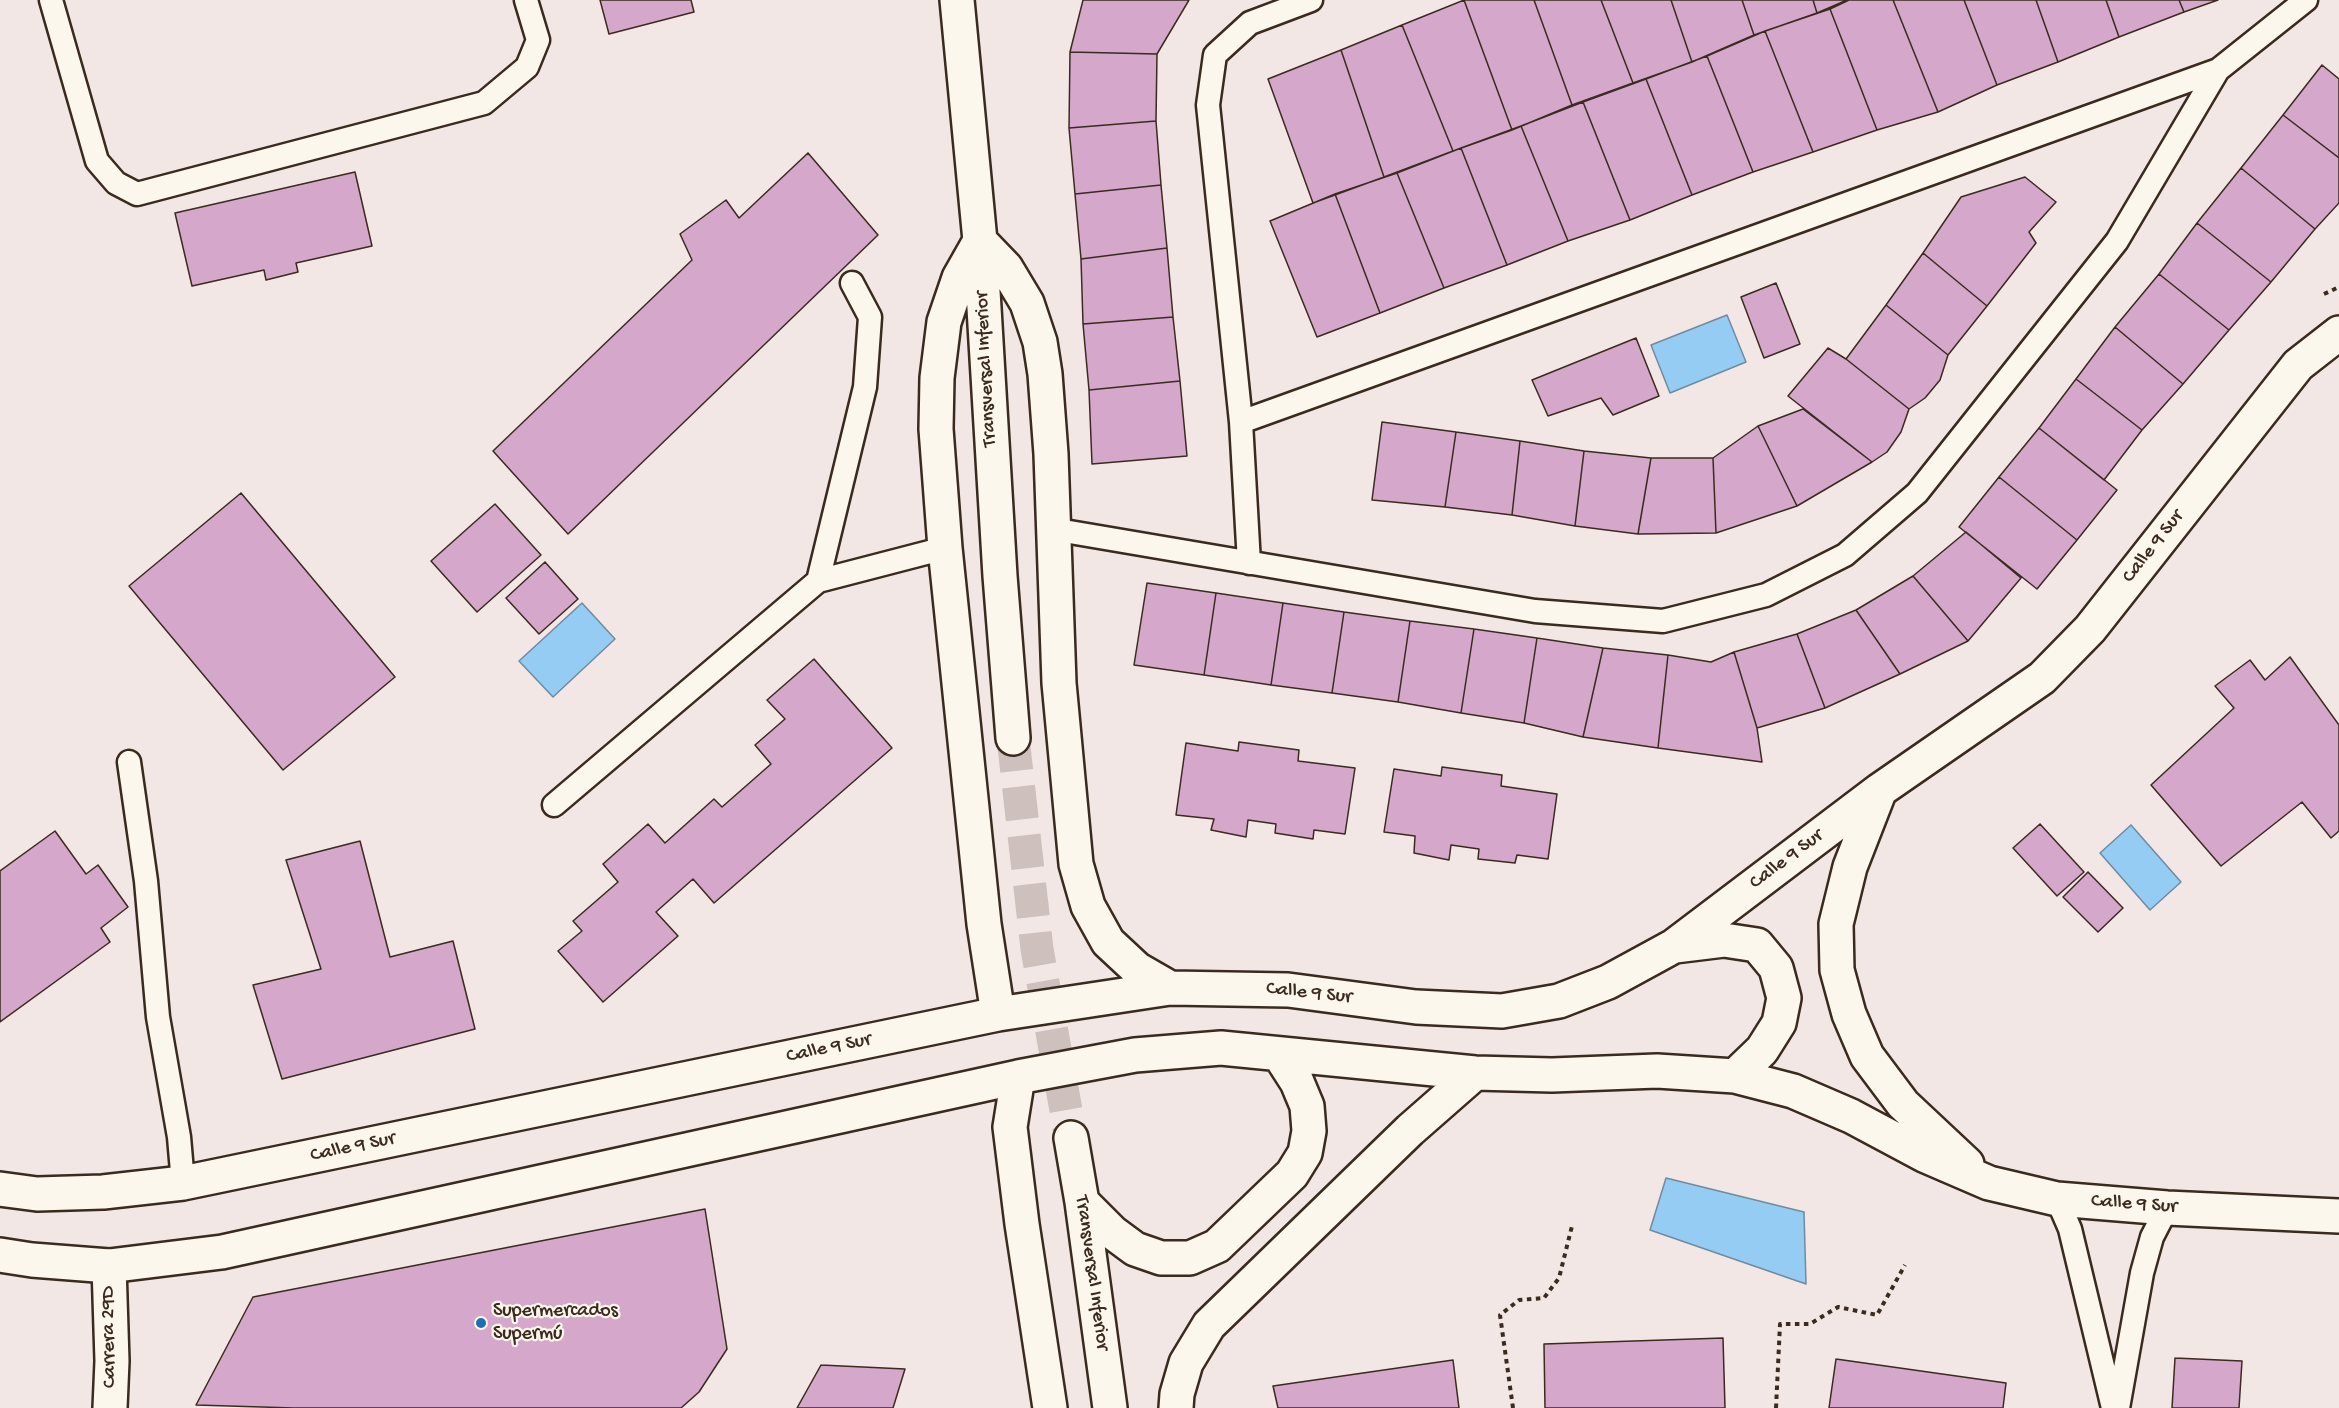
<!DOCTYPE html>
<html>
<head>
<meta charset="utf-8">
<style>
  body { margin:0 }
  canvas { display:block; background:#f3e7e5 }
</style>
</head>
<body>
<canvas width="2339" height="1408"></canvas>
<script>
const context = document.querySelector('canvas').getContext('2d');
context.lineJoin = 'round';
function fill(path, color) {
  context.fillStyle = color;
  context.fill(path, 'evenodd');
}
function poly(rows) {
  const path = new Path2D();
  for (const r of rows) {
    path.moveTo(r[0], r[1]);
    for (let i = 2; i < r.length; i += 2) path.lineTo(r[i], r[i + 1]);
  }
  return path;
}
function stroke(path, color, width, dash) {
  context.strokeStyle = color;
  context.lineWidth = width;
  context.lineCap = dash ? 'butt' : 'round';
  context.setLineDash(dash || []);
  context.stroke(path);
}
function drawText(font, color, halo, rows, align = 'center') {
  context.font = font + ' "Gochi Hand",sans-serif';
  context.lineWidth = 4.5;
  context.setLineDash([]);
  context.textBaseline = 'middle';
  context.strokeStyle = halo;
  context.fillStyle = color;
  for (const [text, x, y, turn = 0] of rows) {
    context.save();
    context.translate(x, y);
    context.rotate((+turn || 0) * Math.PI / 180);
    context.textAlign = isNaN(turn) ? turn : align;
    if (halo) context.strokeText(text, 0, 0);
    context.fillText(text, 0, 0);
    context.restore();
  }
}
const water = poly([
  [1727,315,1746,362,1670,393,1651,345,1727,315],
  [582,603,615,639,553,697,519,661,582,603],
  [2131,825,2181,882,2150,910,2100,853,2131,825],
  [1666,1178,1804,1212,1806,1284,1650,1230,1666,1178]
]);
const building = poly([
  [600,0,691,0,694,12,609,34,600,0],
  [1083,0,1189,0,1157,54,1070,52,1083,0],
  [1464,0,1512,130,1453,151,1402,25,1464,0],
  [1464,0,1534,0,1572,105,1512,130,1464,0],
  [1534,0,1601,0,1633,83,1572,105,1534,0],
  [1601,0,1671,0,1692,62,1633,83,1601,0],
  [1671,0,1742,0,1754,35,1692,62,1671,0],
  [1742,0,1813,0,1817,13,1754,35,1742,0],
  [1813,0,1847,0,1817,13,1813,0],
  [1849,0,1893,0,1938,112,1877,130,1830,9,1849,0],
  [1893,0,1964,0,1997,85,1938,112,1893,0],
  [1964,0,2036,0,2058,62,1997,85,1964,0],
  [2036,0,2106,0,2119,37,2058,62,2036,0],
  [2106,0,2179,0,2184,12,2119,37,2106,0],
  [2179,0,2218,0,2184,12,2179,0],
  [1830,9,1877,130,1813,152,1765,31,1830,9],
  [1402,25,1453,151,1384,177,1341,50,1402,25],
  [1765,31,1813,152,1753,172,1707,56,1765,31],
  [1341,50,1384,177,1313,203,1268,79,1341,50],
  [1070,52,1157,54,1156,121,1069,128,1070,52],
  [1707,56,1753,172,1692,195,1646,79,1707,56],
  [2322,65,2339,79,2339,158,2283,115,2322,65],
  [1646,79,1692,195,1630,220,1583,102,1646,79],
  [1583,102,1630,220,1568,241,1521,126,1583,102],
  [2283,115,2339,158,2339,203,2315,229,2241,168,2283,115],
  [1156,121,1161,185,1075,194,1069,128,1156,121],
  [1521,126,1568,241,1507,265,1461,148,1521,126],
  [1461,148,1507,265,1444,288,1397,173,1461,148],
  [808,153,878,235,568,534,493,451,692,260,680,234,726,200,739,218,808,153],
  [2241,168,2315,229,2271,282,2197,223,2241,168],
  [355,172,372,246,296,263,298,272,266,280,264,270,192,286,175,213,355,172],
  [1397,173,1444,288,1380,313,1335,194,1397,173],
  [2025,177,2056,202,2029,232,2036,243,1987,306,1923,253,1961,197,2025,177],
  [1161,185,1167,248,1081,259,1075,194,1161,185],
  [1335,194,1380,313,1317,337,1270,221,1335,194],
  [2197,223,2271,282,2229,330,2159,274,2197,223],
  [1167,248,1173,317,1083,324,1081,259,1167,248],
  [1923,253,1987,306,1948,355,1886,305,1923,253],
  [2159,274,2229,330,2183,384,2115,327,2159,274],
  [1776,283,1800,344,1764,358,1741,297,1776,283],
  [1886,305,1948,355,1940,380,1925,398,1909,409,1846,359,1886,305],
  [1173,317,1180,381,1089,390,1083,324,1173,317],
  [2115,327,2183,384,2142,430,2076,379,2115,327],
  [1636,338,1659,396,1613,415,1601,398,1548,416,1532,380,1636,338],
  [1828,348,1846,359,1909,409,1901,432,1887,452,1872,462,1788,396,1828,348],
  [2076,379,2142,430,2104,480,2039,428,2076,379],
  [1180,381,1187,456,1092,464,1089,390,1180,381],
  [1803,409,1872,462,1797,506,1758,426,1803,409],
  [1382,422,1456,432,1445,507,1372,500,1382,422],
  [1758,426,1797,506,1716,533,1713,458,1758,426],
  [2039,428,2117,490,2077,540,1999,477,2039,428],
  [1456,432,1520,441,1512,515,1445,507,1456,432],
  [1520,441,1584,451,1575,526,1512,515,1520,441],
  [1584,451,1651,458,1638,534,1575,526,1584,451],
  [1651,458,1713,458,1716,533,1638,534,1651,458],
  [1999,477,2077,540,2037,589,1959,527,1999,477],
  [241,493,395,677,283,770,129,586,241,493],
  [495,504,541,555,477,612,431,561,495,504],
  [1966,532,2021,578,1968,641,1913,576,1966,532],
  [545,562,578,599,539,634,506,598,545,562],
  [1913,576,1968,641,1900,674,1856,610,1913,576],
  [1147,583,1216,593,1204,675,1134,665,1147,583],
  [1216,593,1283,603,1271,685,1204,675,1216,593],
  [1283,603,1344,612,1332,693,1271,685,1283,603],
  [1856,610,1900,674,1825,708,1797,634,1856,610],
  [1344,612,1410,621,1398,702,1332,693,1344,612],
  [1410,621,1474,629,1461,713,1398,702,1410,621],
  [1474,629,1537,638,1524,723,1461,713,1474,629],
  [1797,634,1825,708,1757,728,1734,652,1797,634],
  [1537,638,1603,648,1583,737,1524,723,1537,638],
  [1603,648,1668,655,1658,748,1583,737,1603,648],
  [1734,652,1757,728,1762,762,1658,748,1668,655,1711,662,1734,652],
  [2290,657,2339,725,2339,831,2331,838,2302,802,2221,866,2151,785,2234,708,2215,686,2250,660,2265,680,2290,657],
  [814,659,892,748,714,903,693,879,656,912,678,936,603,1002,558,951,582,931,573,921,618,882,603,864,648,824,665,843,714,799,722,807,771,764,755,745,785,719,767,700,814,659],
  [1239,742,1299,750,1298,761,1355,768,1345,834,1314,830,1313,839,1275,833,1276,824,1248,820,1246,837,1211,830,1214,819,1176,815,1186,743,1238,751,1239,742],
  [1442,767,1502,775,1501,786,1557,794,1548,859,1517,855,1515,863,1478,859,1479,849,1451,845,1449,860,1414,853,1415,836,1384,832,1394,769,1441,776,1442,767],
  [2040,824,2084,872,2057,896,2013,848,2040,824],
  [55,831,86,874,98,865,128,907,101,928,110,942,0,1022,0,871,55,831],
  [360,841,390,957,453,941,475,1029,282,1079,253,985,321,969,286,860,360,841],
  [2088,872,2123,908,2098,932,2063,897,2088,872],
  [705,1209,727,1349,699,1392,681,1408,294,1408,196,1405,253,1297,705,1209],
  [1723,1338,1725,1408,1545,1408,1544,1344,1723,1338],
  [2175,1358,2242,1361,2239,1408,2172,1408,2175,1358],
  [1836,1359,2006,1383,2003,1408,1829,1408,1836,1359],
  [1453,1360,1459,1408,1278,1408,1273,1386,1453,1360],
  [821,1365,905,1369,893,1408,797,1408,821,1365]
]);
const secondaryTunnel = poly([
  [1013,738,1037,949,1071,1138]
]);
const path = poly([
  [2324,294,2339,287],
  [1513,1408,1500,1315,1519,1300,1544,1298,1559,1278,1572,1226],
  [1776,1408,1780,1324,1810,1324,1838,1307,1877,1315,1905,1265]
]);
const lane = poly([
  [51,0,97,161,116,183,137,194,484,103,527,67,538,40,526,0],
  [852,283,870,317,865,387,818,581,945,548],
  [1241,422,2218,70],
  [1052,529,1535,611,1663,621,1766,595,1845,555,1917,493,2117,241,2218,70,2306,0],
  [1249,563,1241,422,1208,105,1215,55,1250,23,1311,0],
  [129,762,146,881,158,1017,179,1137,183,1183],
  [554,805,818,581],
  [2057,1199,2070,1229,2113,1408],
  [2118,1408,2142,1273,2152,1237,2167,1208]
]);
const street = poly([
  [109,1266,112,1361,110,1408]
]);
const secondary = poly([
  [957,0,980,241,1000,576,1013,738],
  [980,241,1006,268,1027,303,1040,342,1045,374,1051,454,1059,683,1076,864,1088,906,1108,942,1137,969,1170,988],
  [980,241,959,278,944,322,937,378,936,429,945,548,984,924,998,1014],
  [1880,790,1850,867,1836,924,1837,970,1849,1014,1867,1056,1903,1104,1967,1164],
  [1675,946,1724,940,1757,945,1776,968,1784,998,1779,1023,1762,1050,1735,1076],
  [1018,1077,1010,1127,1022,1224,1050,1408],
  [1071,1138,1082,1202,1110,1408],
  [0,1189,37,1194,103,1192,183,1183,998,1014,1170,988,1288,990,1416,1007,1502,1011,1559,1001,1608,982,1674,946,1880,790,2042,678,2090,629,2298,365,2339,333],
  [1082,1202,1112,1232,1135,1249,1161,1258,1190,1258,1217,1246,1292,1174,1305,1153,1309,1131,1307,1106,1297,1082,1279,1054],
  [0,1255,32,1260,109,1266,222,1252,1018,1077,1135,1055,1221,1048,1475,1073,1552,1075,1657,1071,1735,1076,1793,1091,1851,1116,1924,1155,1989,1183,2057,1199,2167,1208,2339,1216],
  [1176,1408,1177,1394,1186,1363,1209,1325,1410,1130,1475,1073]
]);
const markers = [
  [481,1323,6,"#1f6fb2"]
];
const streetNames = [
  ["Transversal Inferior",987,369,-93],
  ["Calle 9 Sur",2154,547,-52],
  ["Calle 9 Sur",1787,860,-37],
  ["Calle 9 Sur",1309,994,6],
  ["Calle 9 Sur",829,1049,-12],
  ["Calle 9 Sur",353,1148,-12],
  ["Calle 9 Sur",2134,1205,4],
  ["Transversal Inferior",1091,1273,82],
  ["Carrera 29D",110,1337,-91]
];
const poiNames = [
  ["Supermercados",493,1312],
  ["Supermú",493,1335]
];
fill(water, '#94ccf3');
stroke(water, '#708b9e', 1.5);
fill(building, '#d4a7cb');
stroke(building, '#3b2a1e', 1.5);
stroke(secondaryTunnel, '#cec1bd', 33, [33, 16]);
stroke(lane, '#3b2a1e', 27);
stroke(street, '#3b2a1e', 38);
stroke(secondary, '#3b2a1e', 38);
stroke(path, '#3b2a1e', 4, [4.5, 4.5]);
stroke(lane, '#fbf7ec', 22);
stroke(street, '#fbf7ec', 33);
stroke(secondary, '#fbf7ec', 33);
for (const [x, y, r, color] of markers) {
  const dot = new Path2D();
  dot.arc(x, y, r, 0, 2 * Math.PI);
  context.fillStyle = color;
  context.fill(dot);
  stroke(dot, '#fbf7ec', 2);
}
drawText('20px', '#3b2a1e', '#fbf7ec', streetNames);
drawText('20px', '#3b2a1e', '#fbf7ec', poiNames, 'left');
</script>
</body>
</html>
